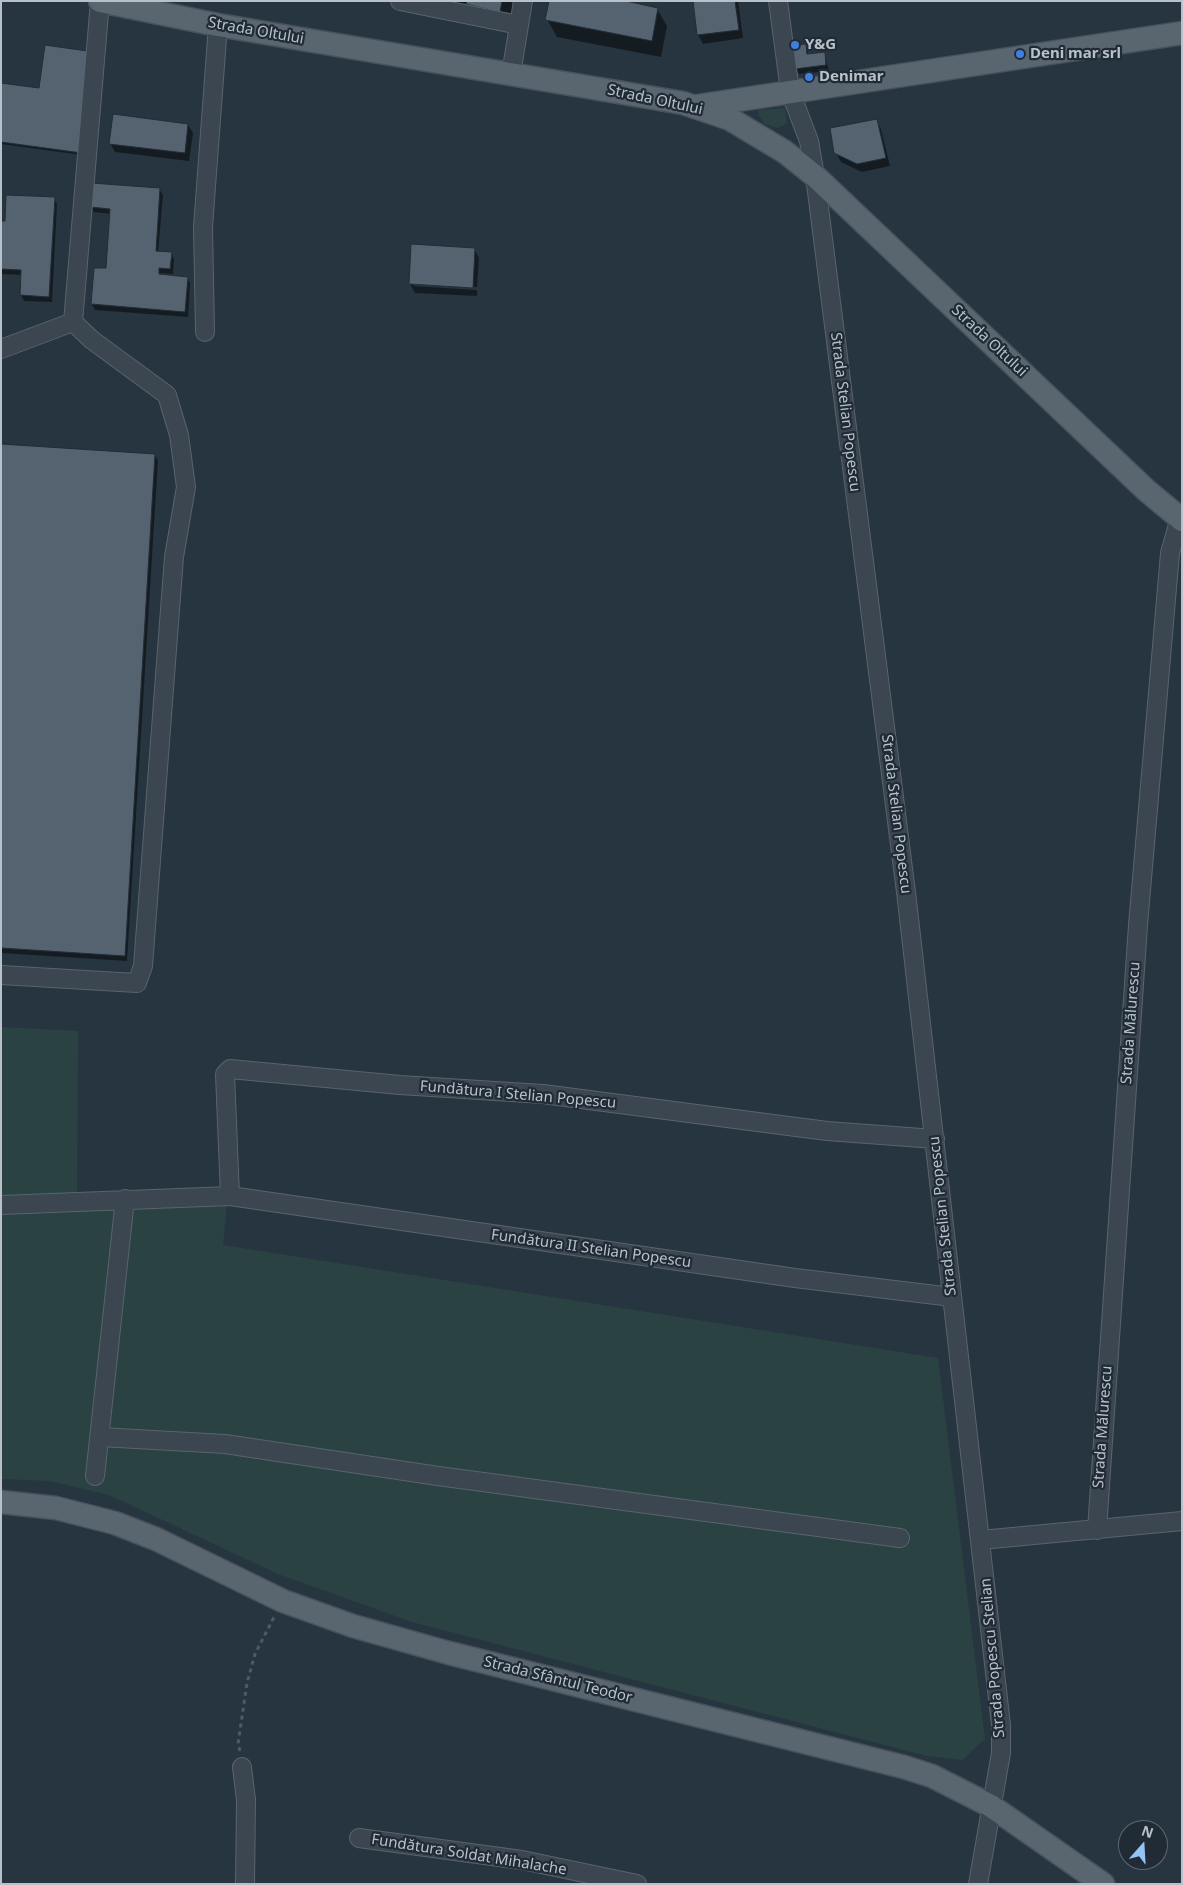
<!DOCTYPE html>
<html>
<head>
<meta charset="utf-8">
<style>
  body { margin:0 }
  #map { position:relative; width:1183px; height:1885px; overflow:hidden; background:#273540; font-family:"Noto Sans",sans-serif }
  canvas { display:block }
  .frame { position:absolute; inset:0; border:2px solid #b8c1ca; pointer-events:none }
  .north { position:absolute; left:1118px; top:1820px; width:50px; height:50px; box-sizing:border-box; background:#202b35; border:1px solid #5d6771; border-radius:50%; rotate:19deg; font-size:14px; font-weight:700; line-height:20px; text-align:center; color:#b8c1ca }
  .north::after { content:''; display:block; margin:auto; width:18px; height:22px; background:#94c4f3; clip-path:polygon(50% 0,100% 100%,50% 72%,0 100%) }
</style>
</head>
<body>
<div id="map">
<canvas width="1183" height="1885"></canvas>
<div class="frame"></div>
<div class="north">N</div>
</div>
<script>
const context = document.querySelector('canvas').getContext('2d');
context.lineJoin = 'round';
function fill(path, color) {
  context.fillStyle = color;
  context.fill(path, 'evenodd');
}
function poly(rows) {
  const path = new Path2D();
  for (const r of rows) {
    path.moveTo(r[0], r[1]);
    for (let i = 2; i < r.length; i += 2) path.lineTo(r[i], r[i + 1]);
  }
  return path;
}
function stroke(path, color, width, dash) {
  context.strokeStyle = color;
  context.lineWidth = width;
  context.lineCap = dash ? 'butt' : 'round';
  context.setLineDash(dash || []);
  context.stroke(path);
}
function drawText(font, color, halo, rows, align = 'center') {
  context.font = font + ' "Noto Sans",sans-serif';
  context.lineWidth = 4.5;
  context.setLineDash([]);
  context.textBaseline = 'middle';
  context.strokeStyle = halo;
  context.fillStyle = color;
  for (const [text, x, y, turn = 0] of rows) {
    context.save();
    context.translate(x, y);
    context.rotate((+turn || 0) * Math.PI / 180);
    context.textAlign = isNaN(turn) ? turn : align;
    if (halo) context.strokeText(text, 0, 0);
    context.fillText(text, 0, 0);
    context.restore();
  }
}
const green = poly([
  [785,108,787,123,778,128,765,124,759,116,759,110],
  [1,1027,78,1031,77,1208,227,1204,223,1245,938,1358,985,1739,962,1760,927,1756,412,1622,278,1574,109,1495,50,1481,1,1479]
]);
const shadow = poly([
  [400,1,515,1,510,28],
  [694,1,738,1,743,38,703,44,698,35],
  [657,9,667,26,661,57,557,37,547,19],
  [805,45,809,55,824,53,829,71,799,74,796,69],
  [1,85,82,155,1,144],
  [876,120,881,129,890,166,862,172,841,162,836,153],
  [188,125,193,133,189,161,115,152,110,143],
  [159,189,163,195,158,253,171,254,174,259,173,274,161,273,161,276,187,278,190,283,188,317,95,310,92,304,107,270,111,214,94,212,91,207],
  [54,199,57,204,52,302,24,301,21,295,22,275,1,274,1,222,6,222],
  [474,249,479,258,477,287,414,283,414,286,477,290,477,296,415,293,410,284],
  [1,445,154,455,158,460,127,961,1,953]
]);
const building = poly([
  [467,1,502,1,500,12,466,4,467,1],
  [549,1,626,1,658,8,652,41,545,20,549,1],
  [693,1,735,1,739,30,697,35,693,1],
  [806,44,807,54,825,52,826,65,795,69,792,45,806,44],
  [45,45,94,52,82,153,1,142,1,83,39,88,45,45],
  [113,114,188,124,185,153,109,144,113,114],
  [877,119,886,158,857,164,834,153,830,128,877,119],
  [91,183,160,188,156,251,172,252,170,269,159,268,159,274,188,277,185,312,91,304,94,268,106,268,110,209,90,207,91,183],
  [6,195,55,197,49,297,20,295,21,270,1,269,1,221,5,221,6,195],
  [411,244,475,248,473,288,409,284,411,244],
  [1,444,155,454,125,956,1,948,1,444]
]);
const path = poly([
  [240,1751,238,1744,247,1683,255,1654,274,1617]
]);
const minor = poly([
  [400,1,519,25],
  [778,1,790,91,809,141,815,176,906,892,1001,1725,1001,1753,978,1884],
  [511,74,523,1],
  [205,332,203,227,218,25],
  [1,349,73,322],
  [1,975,137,983,143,966,174,557,186,487,179,435,167,395,92,340,73,322,100,1],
  [230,1196,225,1074,230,1069,400,1085,543,1094,827,1131,935,1139],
  [1,1205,230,1196,795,1278,952,1297],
  [100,1437,225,1444,438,1476,900,1538],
  [95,1476,125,1199],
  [1097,1530,1138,925,1170,553,1180,518],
  [981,1540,1182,1521],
  [242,1767,246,1800,245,1884],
  [359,1838,522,1860,637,1884]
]);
const major = poly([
  [100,1,218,25,683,103,730,119,785,152,815,176,1146,490,1182,520],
  [698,106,1182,33],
  [1,1502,56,1508,115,1523,156,1539,283,1601,353,1626,449,1653,904,1767,932,1776,991,1806,1103,1884]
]);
const markers = [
  [795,45,5,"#3f7fe0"],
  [1020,54,5,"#3f7fe0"],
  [809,77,5,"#3f7fe0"]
];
const streetNames = [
  ["Strada Oltului",256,31,10],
  ["Strada Oltului",655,100,12],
  ["Strada Oltului",989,341,43],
  ["Strada Stelian Popescu",845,412,83],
  ["Strada Stelian Popescu",896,814,83],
  ["Strada Mălurescu",1131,1023,-86],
  ["Fundătura I Stelian Popescu",518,1095,5],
  ["Strada Stelian Popescu",943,1216,-96],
  ["Fundătura II Stelian Popescu",591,1249,8],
  ["Strada Mălurescu",1103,1427,-86],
  ["Strada Popescu Stelian",993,1658,-95],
  ["Strada Sfântul Teodor",558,1680,14],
  ["Fundătura Soldat Mihalache",469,1855,9]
];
const poiNames = [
  ["Y&G",805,45],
  ["Deni mar srl",1030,54],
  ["Denimar",819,77]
];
fill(green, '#2a4342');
fill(shadow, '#0007');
fill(building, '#556370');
stroke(building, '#222d37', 1);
stroke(minor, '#59646d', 20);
stroke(major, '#48525c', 25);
stroke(path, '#495f5f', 3, [4, 4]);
stroke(minor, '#3b4650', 18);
stroke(major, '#596670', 22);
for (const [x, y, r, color] of markers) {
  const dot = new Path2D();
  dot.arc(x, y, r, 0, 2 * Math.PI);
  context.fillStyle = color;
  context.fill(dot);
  stroke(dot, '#202b35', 2);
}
drawText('15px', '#b8c1ca', '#202b35', streetNames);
drawText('bold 15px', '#b8c1ca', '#202b35', poiNames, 'left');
</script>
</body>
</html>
